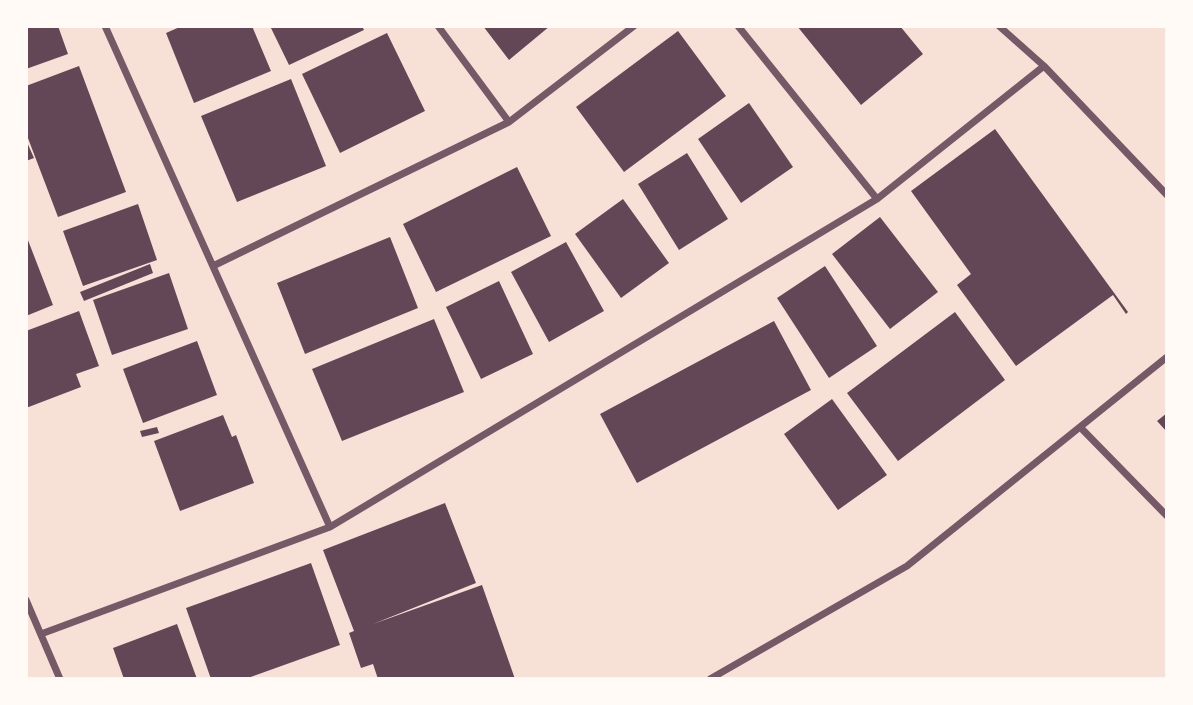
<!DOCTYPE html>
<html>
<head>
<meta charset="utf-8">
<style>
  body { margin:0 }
  #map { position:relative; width:1193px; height:705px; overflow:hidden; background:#f7e1d7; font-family:"Work Sans",sans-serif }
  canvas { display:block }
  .frame { position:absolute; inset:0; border:28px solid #fffaf5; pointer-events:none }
</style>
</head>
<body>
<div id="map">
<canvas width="1193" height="705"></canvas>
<div class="frame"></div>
</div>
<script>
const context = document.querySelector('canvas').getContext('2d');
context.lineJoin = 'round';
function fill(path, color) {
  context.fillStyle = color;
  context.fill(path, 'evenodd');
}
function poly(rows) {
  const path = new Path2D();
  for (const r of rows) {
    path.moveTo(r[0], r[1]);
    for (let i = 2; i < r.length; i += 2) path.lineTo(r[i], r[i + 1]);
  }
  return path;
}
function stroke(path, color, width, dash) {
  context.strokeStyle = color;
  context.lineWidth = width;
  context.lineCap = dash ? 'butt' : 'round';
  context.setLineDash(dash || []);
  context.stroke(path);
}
const building = poly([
  [26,26,58,26,68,54,26,69],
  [182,26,252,26,271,71,194,103,166,33],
  [270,26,362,26,364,30,289,65],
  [483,26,550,26,509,60],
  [797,26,900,26,923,54,861,105],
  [678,31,726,96,624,172,576,107],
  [387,33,425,111,340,153,302,74],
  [79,66,126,192,58,217,26,133,26,86],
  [291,79,326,166,237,202,201,116],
  [749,103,793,167,741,203,698,139],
  [995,129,1128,312,1126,314,1113,295,1016,366,957,285,971,274,911,191],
  [26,140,34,158,26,161],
  [687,153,728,219,679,250,638,184],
  [517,167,551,236,436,292,403,224],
  [623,199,669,263,621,298,575,234],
  [138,204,157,260,83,286,63,231],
  [880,217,938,292,890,329,832,254],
  [26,235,53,305,26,316],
  [390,237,418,308,305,354,277,283],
  [566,242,604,311,549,342,511,272],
  [150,264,153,273,84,301,80,292],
  [825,266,877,346,829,378,777,298],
  [169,273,188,329,112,355,93,300],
  [499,281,533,354,481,379,446,307],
  [79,311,99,366,76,374,81,387,26,408,26,331],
  [955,312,1005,380,898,461,847,393],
  [434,319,464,392,342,441,312,369],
  [774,321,811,390,637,483,600,414],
  [197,341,217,395,143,423,123,369],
  [832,399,887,475,838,510,784,434],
  [1167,413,1167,432,1157,421],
  [223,415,232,437,236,435,254,483,180,511,154,441],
  [157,427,159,433,142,437,140,431],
  [445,503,476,583,373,624,482,585,515,679,378,679,373,664,361,668,349,633,354,631,323,550],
  [311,563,340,645,245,679,211,679,186,608],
  [177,624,197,679,124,679,113,648]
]);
const minor = poly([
  [105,26,330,527],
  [438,26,509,122],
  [738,26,877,199],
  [999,26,1044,66,1167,195],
  [213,266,509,122,634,26],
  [1080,427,1167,516],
  [26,600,60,679],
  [41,634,330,527,877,199,1044,66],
  [710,679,907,566,1167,357]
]);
fill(building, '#644757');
stroke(minor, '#755966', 7);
</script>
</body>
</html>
